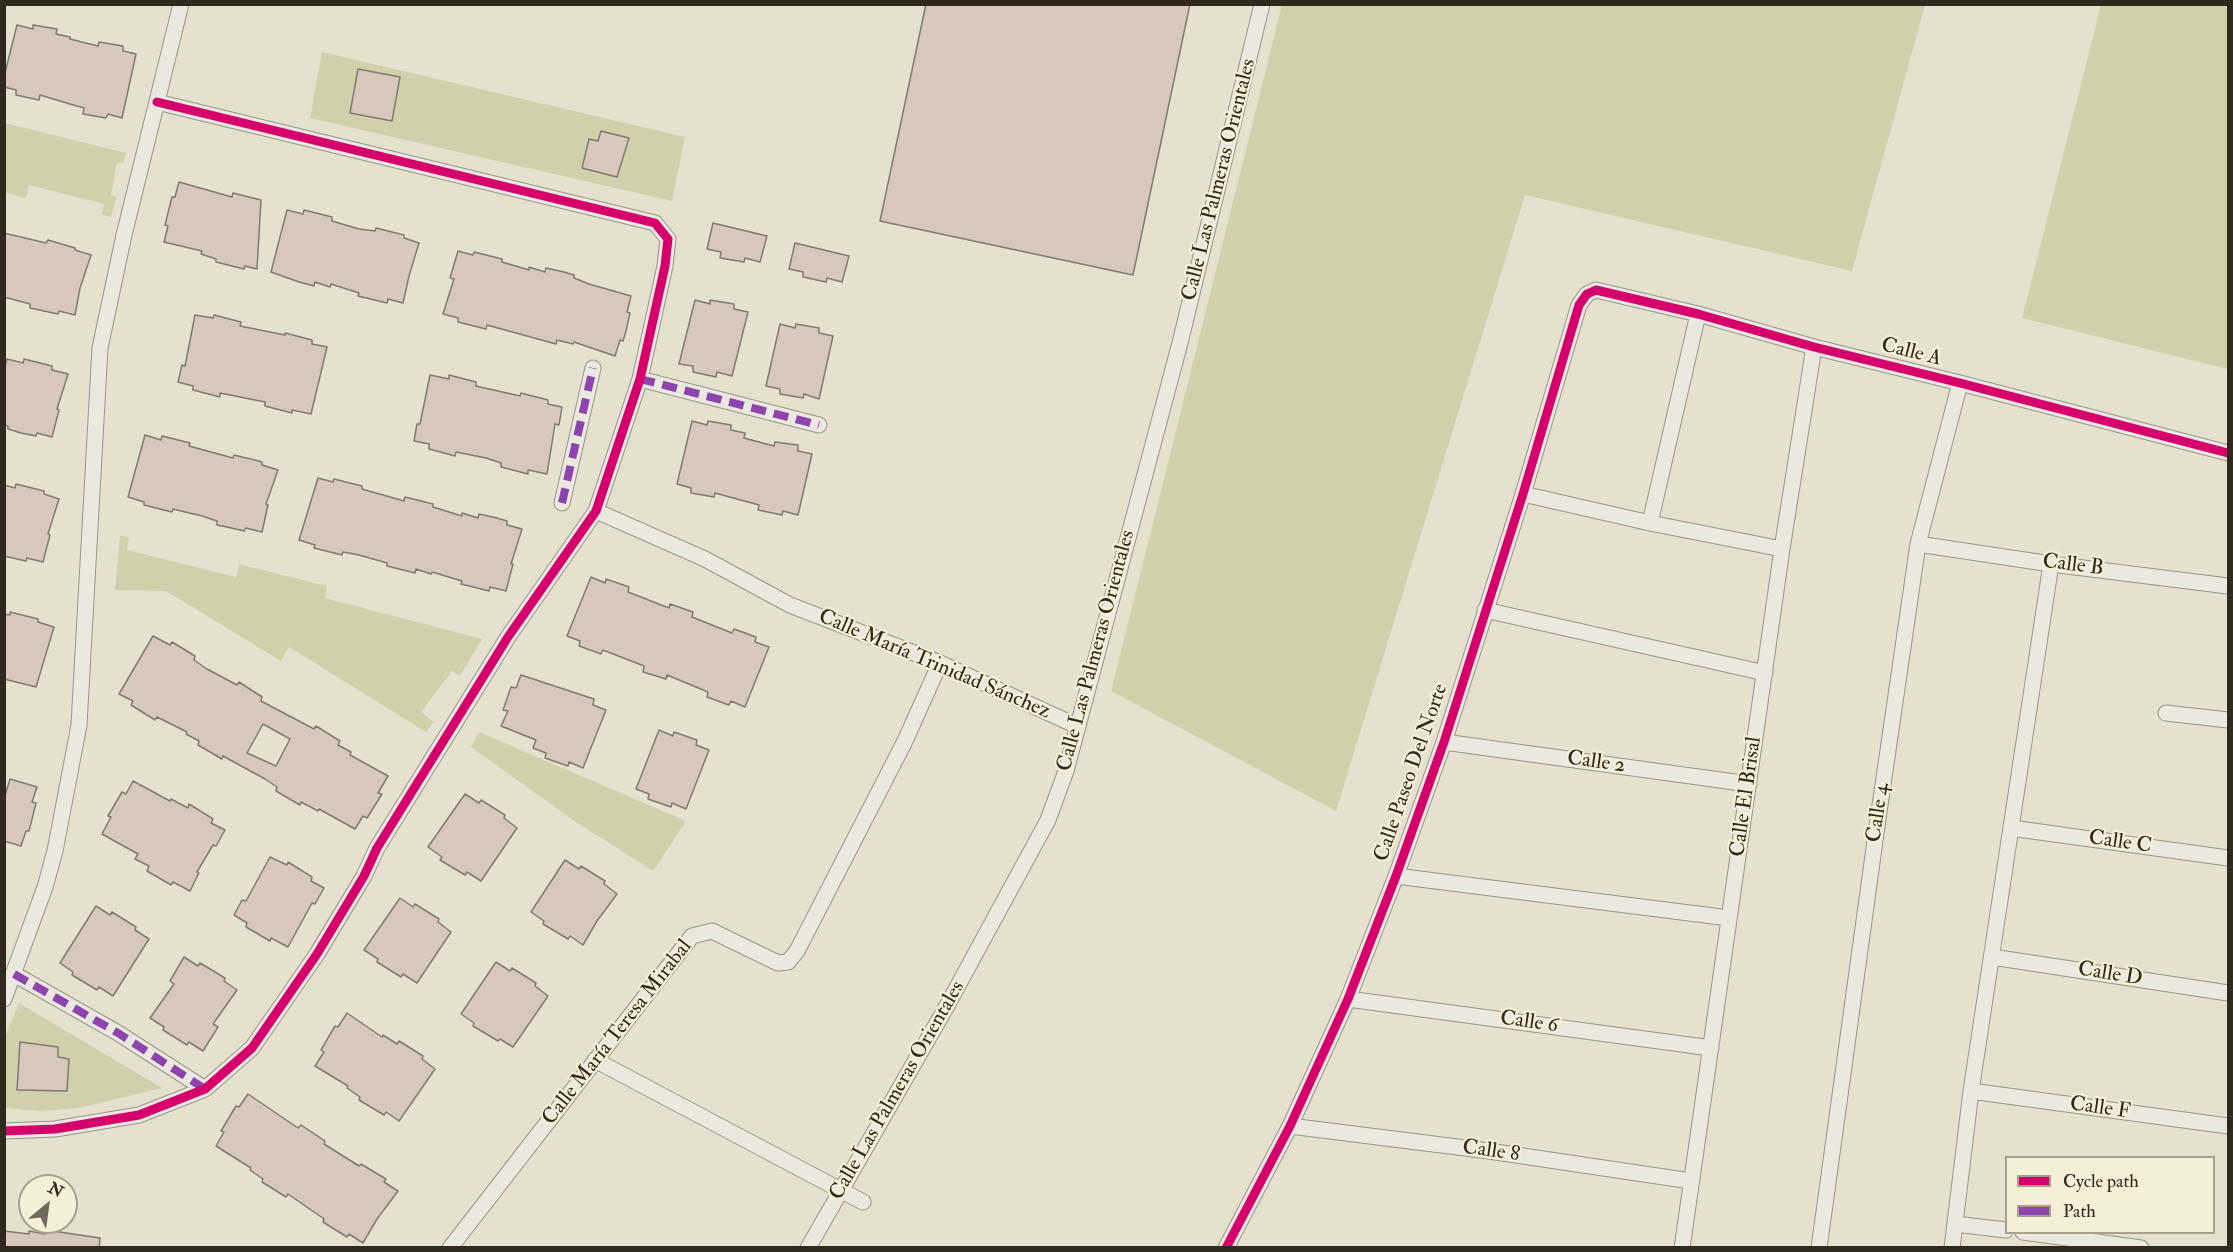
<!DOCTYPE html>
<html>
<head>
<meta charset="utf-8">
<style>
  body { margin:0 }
  #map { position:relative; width:2233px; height:1252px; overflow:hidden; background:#e6e1ce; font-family:"IM FELL Double Pica",serif }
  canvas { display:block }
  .frame { position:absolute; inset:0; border:6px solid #32291e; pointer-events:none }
  .legend { position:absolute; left:2005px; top:1156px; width:210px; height:78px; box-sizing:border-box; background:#f6efd8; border:2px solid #a8a08e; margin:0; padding:8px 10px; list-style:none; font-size:18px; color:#32291e }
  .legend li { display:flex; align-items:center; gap:12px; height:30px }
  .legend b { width:30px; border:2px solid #a8a08e }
  .north { position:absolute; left:18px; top:1174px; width:60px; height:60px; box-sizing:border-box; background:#f6efd8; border:2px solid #a8a08e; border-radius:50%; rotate:29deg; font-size:16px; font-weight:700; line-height:24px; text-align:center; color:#32291e }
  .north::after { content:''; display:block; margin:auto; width:21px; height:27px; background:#71695c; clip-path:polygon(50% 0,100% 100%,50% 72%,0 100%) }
</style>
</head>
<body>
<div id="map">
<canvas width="2233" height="1252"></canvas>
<div class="frame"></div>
<ul class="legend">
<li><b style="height:8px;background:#d6006c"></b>Cycle path</li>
<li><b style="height:8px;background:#8e44ad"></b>Path</li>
</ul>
<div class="north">N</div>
</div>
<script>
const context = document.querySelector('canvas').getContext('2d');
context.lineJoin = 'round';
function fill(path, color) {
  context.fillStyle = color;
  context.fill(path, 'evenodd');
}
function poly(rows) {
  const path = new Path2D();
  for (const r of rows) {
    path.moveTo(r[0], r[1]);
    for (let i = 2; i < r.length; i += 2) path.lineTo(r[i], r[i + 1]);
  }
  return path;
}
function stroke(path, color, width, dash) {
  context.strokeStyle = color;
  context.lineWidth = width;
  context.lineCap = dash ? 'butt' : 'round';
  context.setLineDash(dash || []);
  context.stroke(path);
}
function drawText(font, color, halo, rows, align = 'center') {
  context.font = font + ' "IM FELL Double Pica",serif';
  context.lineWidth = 4.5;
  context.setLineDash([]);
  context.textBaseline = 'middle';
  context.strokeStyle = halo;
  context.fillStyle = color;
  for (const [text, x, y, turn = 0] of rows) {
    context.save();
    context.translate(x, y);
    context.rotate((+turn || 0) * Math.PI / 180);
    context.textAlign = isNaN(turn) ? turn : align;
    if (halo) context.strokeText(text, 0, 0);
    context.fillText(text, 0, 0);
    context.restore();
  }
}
const green = poly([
  [1282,5,1925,5,1852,271,1525,195,1336,811,1111,691],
  [2101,5,2228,5,2228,369,2022,318],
  [322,52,685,137,672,201,310,118],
  [5,123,126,153,123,163,117,162,111,195,117,197,111,217,102,215,104,204,29,185,26,198,5,192],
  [120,536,129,537,127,550,236,577,239,564,327,586,325,598,482,639,460,676,452,671,421,712,434,722,426,732,289,647,281,661,166,591,115,590],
  [479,732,686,821,653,871,576,822,471,747],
  [19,1003,162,1088,79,1108,41,1111,5,1108,4,1040]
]);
const building = poly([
  [926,4,1190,4,1133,275,880,221,926,4],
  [17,25,33,29,33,25,57,29,56,34,70,37,70,39,98,46,99,42,123,46,123,51,136,54,122,118,108,114,106,118,83,114,84,108,70,104,40,95,39,100,16,95,16,90,4,87,4,77,17,25],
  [358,69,400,77,392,121,350,113,358,69],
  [601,131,629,138,617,177,582,168,589,139,598,141,601,131],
  [179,182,232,197,233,193,261,200,257,269,245,266,244,269,216,262,216,259,201,254,202,251,164,242,168,226,165,225,172,197,175,197,179,182],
  [287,210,303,214,304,210,332,217,332,221,359,229,375,231,376,228,404,235,404,238,419,243,409,276,403,303,388,299,387,303,358,296,359,293,331,284,330,287,315,282,314,286,299,282,271,272,287,210],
  [713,223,767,236,760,262,745,258,744,262,720,258,721,252,707,249,713,223],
  [4,233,46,243,48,240,75,248,75,250,91,255,80,288,75,315,59,311,58,314,30,308,30,304,4,297,4,233],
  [795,243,849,256,842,282,827,278,826,282,803,277,803,272,789,269,795,243],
  [458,251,473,255,474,252,502,259,502,262,529,270,529,267,545,272,546,268,564,272,574,275,574,278,589,284,631,296,627,312,630,313,626,331,623,341,620,340,615,356,574,342,573,344,557,340,556,344,487,325,486,329,458,322,458,318,443,314,454,279,450,278,458,251],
  [695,300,710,304,710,300,734,304,734,309,748,312,732,376,717,372,716,377,693,372,693,366,679,364,695,300],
  [195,315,213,318,214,315,241,322,240,326,285,335,285,333,312,340,312,344,327,347,311,414,292,410,292,413,265,406,265,402,220,393,220,397,193,390,193,386,178,382,182,365,185,366,195,315],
  [780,324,795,328,796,324,819,328,819,333,833,336,819,399,804,394,803,398,780,394,780,389,766,386,780,324],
  [7,359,23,363,24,359,52,366,52,370,68,374,57,409,59,410,52,437,37,433,36,436,21,433,8,429,8,426,4,425,4,370,7,359],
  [430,375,449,379,449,375,476,382,476,386,520,396,521,393,548,400,548,404,562,407,559,425,555,424,547,474,528,470,528,474,501,467,501,463,486,458,456,452,455,456,429,449,429,444,414,441,417,424,420,424,430,375],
  [692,421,707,425,708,421,731,425,731,430,745,433,744,438,774,446,775,442,798,445,798,451,812,454,798,515,783,511,782,515,758,510,759,505,715,493,714,497,691,493,691,488,677,484,692,421],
  [145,435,161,440,162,436,190,443,189,446,233,458,234,455,255,460,262,462,262,465,278,470,266,504,268,505,262,532,246,528,244,531,227,527,217,525,217,521,202,516,173,509,172,512,144,505,144,502,128,497,145,435],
  [318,478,333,482,334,479,362,486,362,489,404,501,405,497,433,504,433,507,462,516,462,513,478,518,479,514,497,518,507,521,507,525,522,529,511,564,513,564,506,591,490,587,489,591,461,584,462,581,432,572,431,574,416,569,415,573,387,566,387,563,359,555,343,552,342,555,314,548,315,545,299,540,318,478],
  [16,484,44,491,44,494,59,499,48,534,50,535,43,562,27,558,26,561,4,556,4,485,15,488,16,484],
  [591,577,605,583,606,579,629,587,628,592,669,608,670,604,693,612,692,617,732,633,734,629,756,637,755,642,769,647,745,707,731,701,729,705,707,697,708,692,667,675,666,679,643,672,644,666,603,650,601,654,579,646,580,641,567,636,591,577],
  [10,612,38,619,38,622,54,627,36,687,4,679,4,614,10,615,10,612],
  [153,636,170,645,172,642,195,656,194,660,207,669,237,685,239,682,262,697,261,701,314,729,316,726,340,741,338,745,351,752,350,755,388,776,378,793,382,794,367,818,363,816,355,829,319,809,318,811,301,802,300,805,276,791,277,787,265,779,223,756,222,759,198,745,199,741,186,734,187,732,157,717,155,720,131,705,133,701,119,694,153,636],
  [263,724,290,739,276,766,247,753,263,724],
  [521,675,594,699,593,705,606,710,583,768,569,762,568,766,545,758,546,753,533,748,536,740,501,726,508,711,503,710,511,687,516,688,521,675],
  [659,730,673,736,674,732,697,740,696,745,709,750,686,809,672,803,671,807,648,799,649,794,636,789,659,730],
  [10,779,37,787,32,802,36,803,29,831,26,831,21,846,4,841,4,799,10,779],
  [133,781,170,801,171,799,188,808,189,804,213,819,211,823,225,830,216,846,213,845,197,872,199,873,190,891,173,882,171,885,147,871,149,866,135,859,138,854,102,834,111,817,108,816,122,792,126,794,133,781],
  [465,794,479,803,481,800,505,815,504,818,517,828,481,881,467,872,465,875,440,860,442,857,428,847,465,794],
  [270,857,287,865,288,862,312,877,311,881,324,888,315,904,312,903,288,947,271,938,270,941,246,927,247,923,234,915,242,900,246,901,270,857],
  [565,860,579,869,581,866,605,881,604,884,617,894,597,921,583,945,570,936,568,939,543,924,544,921,531,912,565,860],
  [400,898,413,907,415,904,439,919,438,922,451,932,417,983,403,974,401,977,377,962,378,959,364,950,400,898],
  [96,906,110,915,112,912,136,927,135,930,149,939,113,996,99,987,97,990,72,975,73,972,60,963,96,906],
  [184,957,198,966,200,963,225,978,224,981,237,990,213,1024,218,1027,203,1051,189,1042,187,1045,163,1030,164,1027,150,1018,174,984,170,981,184,957],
  [496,962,510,971,512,968,536,983,535,986,548,996,513,1047,500,1039,498,1041,473,1026,474,1023,461,1014,496,962],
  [347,1013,382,1037,383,1035,397,1044,399,1041,423,1056,422,1059,435,1069,399,1121,386,1112,384,1115,359,1100,360,1097,347,1088,348,1086,315,1066,324,1052,321,1050,335,1026,338,1027,347,1013],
  [20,1042,58,1047,58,1057,69,1059,67,1091,17,1090,20,1042],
  [248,1094,298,1128,301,1125,325,1141,324,1144,359,1166,361,1164,386,1179,384,1182,398,1191,377,1219,363,1243,349,1234,347,1237,323,1222,324,1219,288,1194,286,1197,262,1182,263,1179,250,1170,251,1168,216,1146,224,1132,221,1131,236,1106,239,1107,248,1094],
  [46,1230,100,1238,99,1248,4,1248,4,1231,29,1234,29,1231,45,1234,46,1230]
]);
const minor = poly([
  [640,379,819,425],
  [1523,494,1650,523,1782,549],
  [562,503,593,368],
  [596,511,705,559,790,605,940,663,1077,726],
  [1650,523,1698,314],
  [1918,544,2051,564,2228,586],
  [1485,610,1765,673],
  [2166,713,2228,720],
  [1444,742,1749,784],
  [2011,828,2228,858],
  [1396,876,1729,918],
  [1992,957,2228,993],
  [14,974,118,1033,205,1089],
  [4,999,45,887,55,851,79,725,100,348,124,235,181,4],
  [1348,999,1711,1048],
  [595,1060,863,1202],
  [1971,1091,2228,1126],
  [1290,1126,1489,1151,1691,1181],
  [4,1131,55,1129,139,1115,205,1089,252,1048,317,954,364,876,377,848,508,637,596,511,640,379,665,266,668,239,655,223,157,102],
  [1955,1224,2006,1230],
  [2023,1232,2141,1248],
  [450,1248,692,936,712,931,778,963,788,962,797,951,905,741,940,663],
  [808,1248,948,1004,1048,820,1066,771,1180,343,1262,4],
  [1226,1248,1290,1126,1348,999,1396,876,1444,742,1523,494,1579,305,1587,294,1596,290,1698,314,1814,347,1960,383,2228,453],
  [1682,1248,1782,549,1814,347],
  [1819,1248,1878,819,1918,544,1960,383],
  [1952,1248,1971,1091,2051,564]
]);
const quiet = poly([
  [640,379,819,425],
  [562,503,593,368],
  [14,974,118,1033,205,1089]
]);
const cycleway = poly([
  [4,1131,55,1129,139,1115,205,1089,252,1048,317,954,364,876,377,848,508,637,596,511,640,379,665,266,668,239,655,223,157,102],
  [1226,1248,1290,1126,1348,999,1396,876,1444,742,1523,494,1579,305,1587,294,1596,290,1698,314,1814,347,1960,383,2228,453]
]);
const streetNames = [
  ["Calle Las Palmeras Orientales",1220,180,-76],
  ["Calle A",1911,353,14],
  ["Calle B",2073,566,7],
  ["Calle Las Palmeras Orientales",1097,651,-75],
  ["Calle María Trinidad Sánchez",934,665,23],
  ["Calle 2",1596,763,8],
  ["Calle Paseo Del Norte",1412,773,-71],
  ["Calle El Brisal",1747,797,-82],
  ["Calle 4",1879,813,-82],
  ["Calle C",2120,843,8],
  ["Calle D",2110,975,9],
  ["Calle 6",1529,1023,8],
  ["Calle María Teresa Mirabal",618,1033,-52],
  ["Calle Las Palmeras Orientales",898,1091,-60],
  ["Calle F",2100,1109,8],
  ["Calle 8",1491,1152,8]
];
fill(green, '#d2d0ab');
fill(building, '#d7c8bb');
stroke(building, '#7f7b71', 1.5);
stroke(minor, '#989589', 17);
stroke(minor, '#ebe9df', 15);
stroke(quiet, '#8e44ad', 8, [15, 8]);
stroke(cycleway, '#d6006c', 9);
drawText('21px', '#32291e', '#f6efd8', streetNames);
</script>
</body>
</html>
